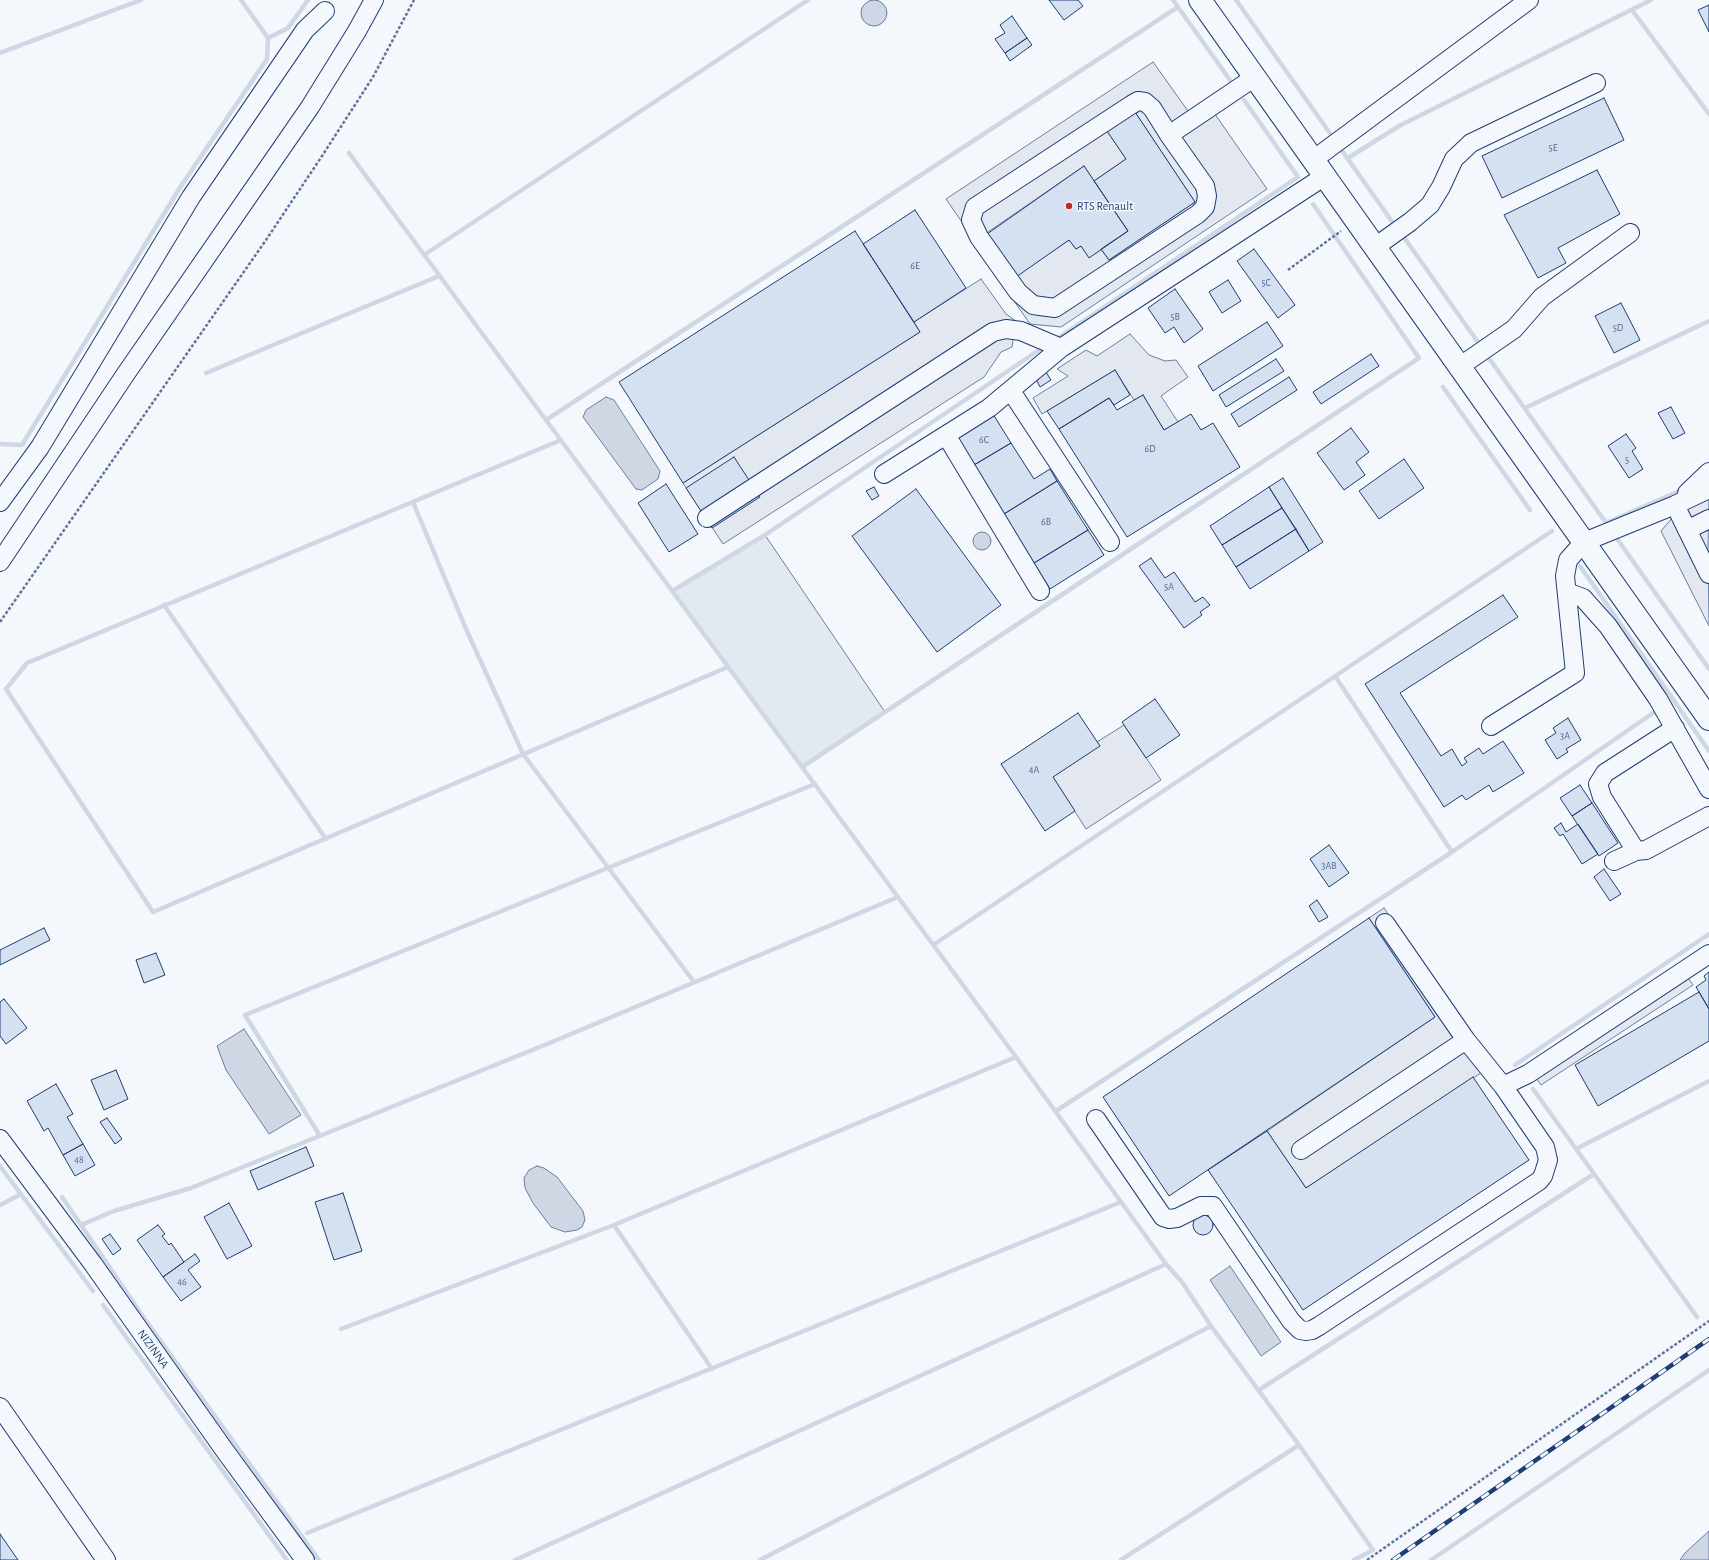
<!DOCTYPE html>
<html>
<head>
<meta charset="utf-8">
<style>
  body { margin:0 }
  canvas { display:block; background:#f4f7fb }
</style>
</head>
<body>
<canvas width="1709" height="1560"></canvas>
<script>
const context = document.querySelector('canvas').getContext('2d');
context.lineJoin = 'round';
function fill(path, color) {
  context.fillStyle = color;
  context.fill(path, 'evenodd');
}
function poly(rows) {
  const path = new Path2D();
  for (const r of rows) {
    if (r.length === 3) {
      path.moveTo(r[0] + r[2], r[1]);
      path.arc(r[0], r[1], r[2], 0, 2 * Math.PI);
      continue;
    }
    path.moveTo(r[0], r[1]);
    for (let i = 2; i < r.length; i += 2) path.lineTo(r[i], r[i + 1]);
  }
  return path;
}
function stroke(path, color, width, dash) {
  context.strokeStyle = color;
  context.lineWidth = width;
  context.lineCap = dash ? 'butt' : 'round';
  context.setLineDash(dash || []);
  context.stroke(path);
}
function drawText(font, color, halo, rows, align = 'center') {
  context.font = font + ' "Alegreya Sans",sans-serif';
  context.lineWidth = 3;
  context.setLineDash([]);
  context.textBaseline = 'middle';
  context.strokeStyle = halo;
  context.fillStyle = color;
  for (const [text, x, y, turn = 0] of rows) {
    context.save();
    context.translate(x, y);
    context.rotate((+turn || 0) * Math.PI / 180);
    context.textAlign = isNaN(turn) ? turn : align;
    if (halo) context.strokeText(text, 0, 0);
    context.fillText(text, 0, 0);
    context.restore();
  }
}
const green = poly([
  [765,535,885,712,802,767,672,591,765,535]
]);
const parking = poly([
  [1153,62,1193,118,1210,107,1267,189,1061,327,1030,324,1003,285,1069,240,1076,249,1081,246,1089,257,1101,249,1109,260,1195,202,1135,112,1107,131,1126,159,1094,181,1084,166,975,241,946,199,1153,62],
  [981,279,1006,314,1016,321,1012,347,1001,352,984,377,723,544,683,483,920,332,914,322,981,279],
  [1130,334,1149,355,1165,361,1176,360,1188,377,1161,396,1178,422,1164,430,1143,395,1134,400,1115,370,1042,414,1033,398,1068,376,1057,369,1086,350,1097,356,1130,334],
  [1709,497,1708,549,1709,626,1661,531,1672,518,1689,507,1709,497],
  [1124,725,1161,780,1086,829,1053,777,1097,742,1124,725],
  [1384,908,1493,1065,1306,1188,1267,1131,1435,1017,1369,918,1384,908],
  [1683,971,1693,985,1541,1085,1531,1071,1683,971]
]);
const water = poly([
  [874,13,13],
  [606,397,614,400,660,471,658,479,642,490,636,489,583,417,586,410,606,397],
  [982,541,9],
  [244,1029,301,1115,269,1134,226,1070,217,1046,244,1029],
  [537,1166,544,1168,557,1177,583,1211,585,1220,582,1227,577,1230,565,1232,551,1227,533,1203,525,1188,524,1178,529,1170,537,1166],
  [1230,1266,1281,1342,1261,1356,1210,1280,1230,1266],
  [1709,1531,1709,1560,1680,1560,1685,1553,1709,1531]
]);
const stream = poly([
  [1173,0,1230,80],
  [1236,0,1334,139],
  [1632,10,1709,114],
  [268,38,288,28,308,0],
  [0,53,141,0],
  [1338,145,1396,227],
  [349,153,1016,1057,1166,1264,1182,1282,1211,1326,1299,1445,1121,1560],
  [1348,158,1399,126,1651,0],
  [1401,233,1482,348],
  [424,255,808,0],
  [1055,340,1298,177,1244,100],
  [1486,354,1609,527],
  [206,373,439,276],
  [1443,387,1530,510],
  [1525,408,1709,321],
  [546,420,1178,7],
  [561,440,27,663,6,689,153,912,728,667],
  [0,444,22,445,181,186,267,59,268,38,241,0],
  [413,502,466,629,523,754,694,982],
  [1606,523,1684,489],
  [1613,533,1709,669],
  [1580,566,1709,751],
  [672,591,765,535,1045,346],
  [164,605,326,839],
  [1335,676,1452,852],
  [802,767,1419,358,1313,204],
  [933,945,1552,531],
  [1515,1065,1709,934],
  [1533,1089,1697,1317],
  [1056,1111,1452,852,1653,713],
  [320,1136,245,1015,815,784],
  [1576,1149,1709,1081],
  [0,1166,93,1291],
  [62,1197,144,1318,319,1560],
  [0,1205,21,1194],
  [81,1225,114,1211,191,1188,552,1042,898,897],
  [614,1225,712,1369],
  [103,1305,287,1560],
  [341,1329,614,1225,1016,1057],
  [1259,1390,1594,1174],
  [1299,1445,1373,1550,1354,1560],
  [307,1533,1121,1202],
  [515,1560,1166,1264],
  [760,1560,1211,1326],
  [1431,1560,1709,1370]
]);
const building = poly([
  [1049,0,1078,0,1083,6,1064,20,1049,0],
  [1709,5,1709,32,1698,10,1709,5],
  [1012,16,1027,38,1005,53,995,39,1005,33,1000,25,1012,16],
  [1027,38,1032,45,1010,61,1005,53,1027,38],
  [1604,98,1624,140,1502,198,1482,156,1604,98],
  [1135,112,1195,202,1109,260,1101,249,1128,231,1094,181,1126,159,1107,131,1135,112],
  [1084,166,1128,231,1089,258,1081,246,1076,249,1069,240,1016,277,987,234,1084,166],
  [1597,170,1620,214,1558,248,1566,263,1538,278,1504,215,1597,170],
  [915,210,966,288,914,322,863,244,915,210],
  [855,231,920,332,683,483,619,382,855,231],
  [1254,249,1295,305,1278,318,1237,261,1254,249],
  [1228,280,1241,301,1222,313,1209,292,1228,280],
  [1175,289,1203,329,1184,343,1174,327,1165,333,1148,308,1175,289],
  [1621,303,1640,340,1614,353,1595,316,1621,303],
  [1267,322,1283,346,1213,391,1198,366,1267,322],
  [1371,354,1379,366,1321,404,1313,392,1371,354],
  [1276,359,1284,371,1226,407,1219,395,1276,359],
  [1115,370,1130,395,1114,405,1109,398,1059,429,1047,411,1115,370],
  [1046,372,1051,380,1040,387,1036,379,1046,372],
  [1289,377,1297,390,1239,427,1231,414,1289,377],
  [1143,395,1164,430,1191,414,1201,430,1213,423,1240,467,1127,537,1059,429,1109,398,1117,410,1143,395],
  [1671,407,1685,433,1673,439,1658,413,1671,407],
  [993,414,1011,443,974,465,956,437,993,414],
  [1351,428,1369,452,1356,462,1365,475,1344,490,1317,453,1351,428],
  [1626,434,1636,448,1632,451,1643,469,1629,478,1608,446,1626,434],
  [1011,443,1034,479,1050,469,1057,481,1004,514,974,465,1011,443],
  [734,457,760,497,712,528,686,488,734,457],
  [1404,459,1424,488,1379,519,1359,491,1404,459],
  [1283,478,1323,542,1309,551,1269,487,1283,478],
  [1057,481,1088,530,1034,563,1004,514,1057,481],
  [666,484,698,534,669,552,638,503,666,484],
  [874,487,879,496,872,500,866,491,874,487],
  [1269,487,1282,508,1222,545,1210,526,1269,487],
  [916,489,1001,605,937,652,852,536,916,489],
  [1282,508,1296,529,1236,567,1222,545,1282,508],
  [1296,529,1309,551,1250,589,1236,567,1296,529],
  [1088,530,1104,555,1050,589,1034,563,1088,530],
  [1151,558,1165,578,1174,572,1195,602,1203,597,1210,605,1200,612,1202,615,1184,628,1139,566,1151,558],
  [1503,595,1518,617,1400,693,1441,756,1452,749,1462,766,1467,762,1464,758,1479,748,1483,754,1503,741,1524,773,1493,792,1489,785,1466,800,1462,795,1444,807,1365,684,1503,595],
  [1155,699,1180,735,1146,758,1122,722,1155,699],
  [1078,713,1100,746,1053,777,1075,811,1045,831,1001,764,1078,713],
  [1568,718,1581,740,1566,749,1568,752,1557,759,1545,740,1556,733,1553,728,1568,718],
  [1580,785,1592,803,1572,816,1560,798,1580,785],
  [1592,803,1618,843,1599,856,1572,816,1592,803],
  [1561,823,1566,832,1578,824,1598,854,1582,864,1563,834,1560,836,1554,828,1561,823],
  [1329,845,1349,873,1329,887,1310,859,1329,845],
  [1604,869,1621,894,1610,901,1594,877,1604,869],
  [1317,900,1328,917,1319,922,1309,906,1317,900],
  [1369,918,1435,1017,1169,1196,1103,1097,1369,918],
  [44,928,50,940,0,965,0,950,44,928],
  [156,953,165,975,144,983,136,960,156,953],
  [1709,972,1709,1009,1696,987,1706,980,1704,976,1709,972],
  [1699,992,1709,1009,1709,1041,1598,1106,1575,1065,1699,992],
  [4,999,27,1028,6,1044,0,1036,0,1002,4,999],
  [116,1070,128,1099,104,1110,91,1080,116,1070],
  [1473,1077,1529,1160,1303,1310,1208,1170,1267,1131,1306,1188,1473,1077],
  [56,1084,73,1114,67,1117,83,1144,63,1155,48,1128,44,1131,27,1101,56,1084],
  [107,1118,122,1139,115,1144,100,1122,107,1118],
  [83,1144,95,1165,75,1176,63,1155,83,1144],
  [306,1147,314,1166,258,1190,250,1171,306,1147],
  [343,1193,362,1251,334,1260,315,1202,343,1193],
  [229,1203,252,1246,227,1259,204,1217,229,1203],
  [1203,1225,10],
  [158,1225,165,1234,162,1236,169,1245,171,1243,184,1262,163,1277,137,1240,158,1225],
  [110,1234,121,1249,113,1255,102,1239,110,1234],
  [195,1254,200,1261,188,1270,201,1287,181,1301,163,1277,195,1254],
  [0,1534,18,1560,0,1560,0,1534]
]);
const path = poly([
  [1288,270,1341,231],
  [0,622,266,240,322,156,373,77,414,0],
  [1367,1560,1709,1321]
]);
const minor = poly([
  [1169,135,1205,186,1207,196,1205,207,1198,214,1055,308,1033,305,1018,292,979,237,971,220,975,207,1131,105,1138,101,1145,102,1152,108,1169,135,1255,77],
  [1313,160,1529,0],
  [1375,247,1410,222,1430,205,1441,187,1454,159,1471,143,1596,83],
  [1459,367,1514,329,1542,297,1630,233],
  [1011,391,1110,542],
  [946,435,1040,591],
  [884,474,989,408,1061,348,1325,176],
  [1687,493,1709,472],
  [0,502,40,447,191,197,305,30,325,11],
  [1675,505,1709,574],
  [707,518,993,332,1006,329,1021,331,1061,348],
  [1687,530,1709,519],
  [0,562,125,375,310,107,357,31,374,0],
  [1567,592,1583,598,1608,626,1658,699,1709,789],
  [1491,726,1575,673,1565,576,1568,560,1584,542,1675,505,1709,489],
  [1636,851,1602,797,1598,784,1605,773,1675,728],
  [1614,861,1636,851,1646,850,1709,816],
  [1385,923,1466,1040,1503,1086,1528,1074,1709,954],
  [1096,1119,1163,1217,1169,1219,1177,1218,1201,1206,1213,1206,1291,1321,1300,1330,1306,1331,1312,1330,1319,1326,1539,1181,1543,1176,1548,1160,1545,1147,1503,1086],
  [0,1139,93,1264,225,1451,305,1560],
  [1301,1150,1466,1040],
  [0,1407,106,1560]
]);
const major = poly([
  [1200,0,1709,719]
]);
const rail = poly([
  [1393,1560,1709,1339]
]);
const markers = [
  [1069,206,4,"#c62828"]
];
const numberNames = [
  ["5E",1553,148],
  ["6E",915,266],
  ["5C",1266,283],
  ["5B",1175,317],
  ["5D",1618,328],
  ["6C",984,440],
  ["6D",1150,449],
  ["5",1627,460],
  ["6B",1046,522],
  ["5A",1169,587],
  ["3A",1565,736],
  ["4A",1034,770],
  ["3AB",1329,866],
  ["48",79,1160],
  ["46",182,1282]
];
const poiNames = [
  ["RTS Renault",1077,206]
];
const streetNames = [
  ["NIZINNA",153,1349,54]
];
fill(green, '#e3e9f0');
stroke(green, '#687fa3', 1);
fill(parking, '#e3e8f0');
stroke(parking, '#687fa3', 1);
fill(water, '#cfd7e4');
stroke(water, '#687fa3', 1);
stroke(stream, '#cfd7e4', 4.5);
fill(building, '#d5e0f0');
stroke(building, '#1d3f73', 1);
stroke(minor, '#1d3f73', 20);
stroke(major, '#1d3f73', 24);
stroke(path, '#5e769c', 2.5, [3, 2]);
stroke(minor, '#f4f7fb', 18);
stroke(major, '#f4f7fb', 22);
stroke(rail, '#1d3f73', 4.5);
stroke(rail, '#f4f7fb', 3, [9]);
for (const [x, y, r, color] of markers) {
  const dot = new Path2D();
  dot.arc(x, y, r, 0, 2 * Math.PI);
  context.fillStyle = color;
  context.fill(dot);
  stroke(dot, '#f4f7fb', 1.5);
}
drawText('10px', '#4b6792', null, numberNames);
drawText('12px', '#1d3f73', '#f4f7fb', poiNames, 'left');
drawText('12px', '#1d3f73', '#f4f7fb', streetNames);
</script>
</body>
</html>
